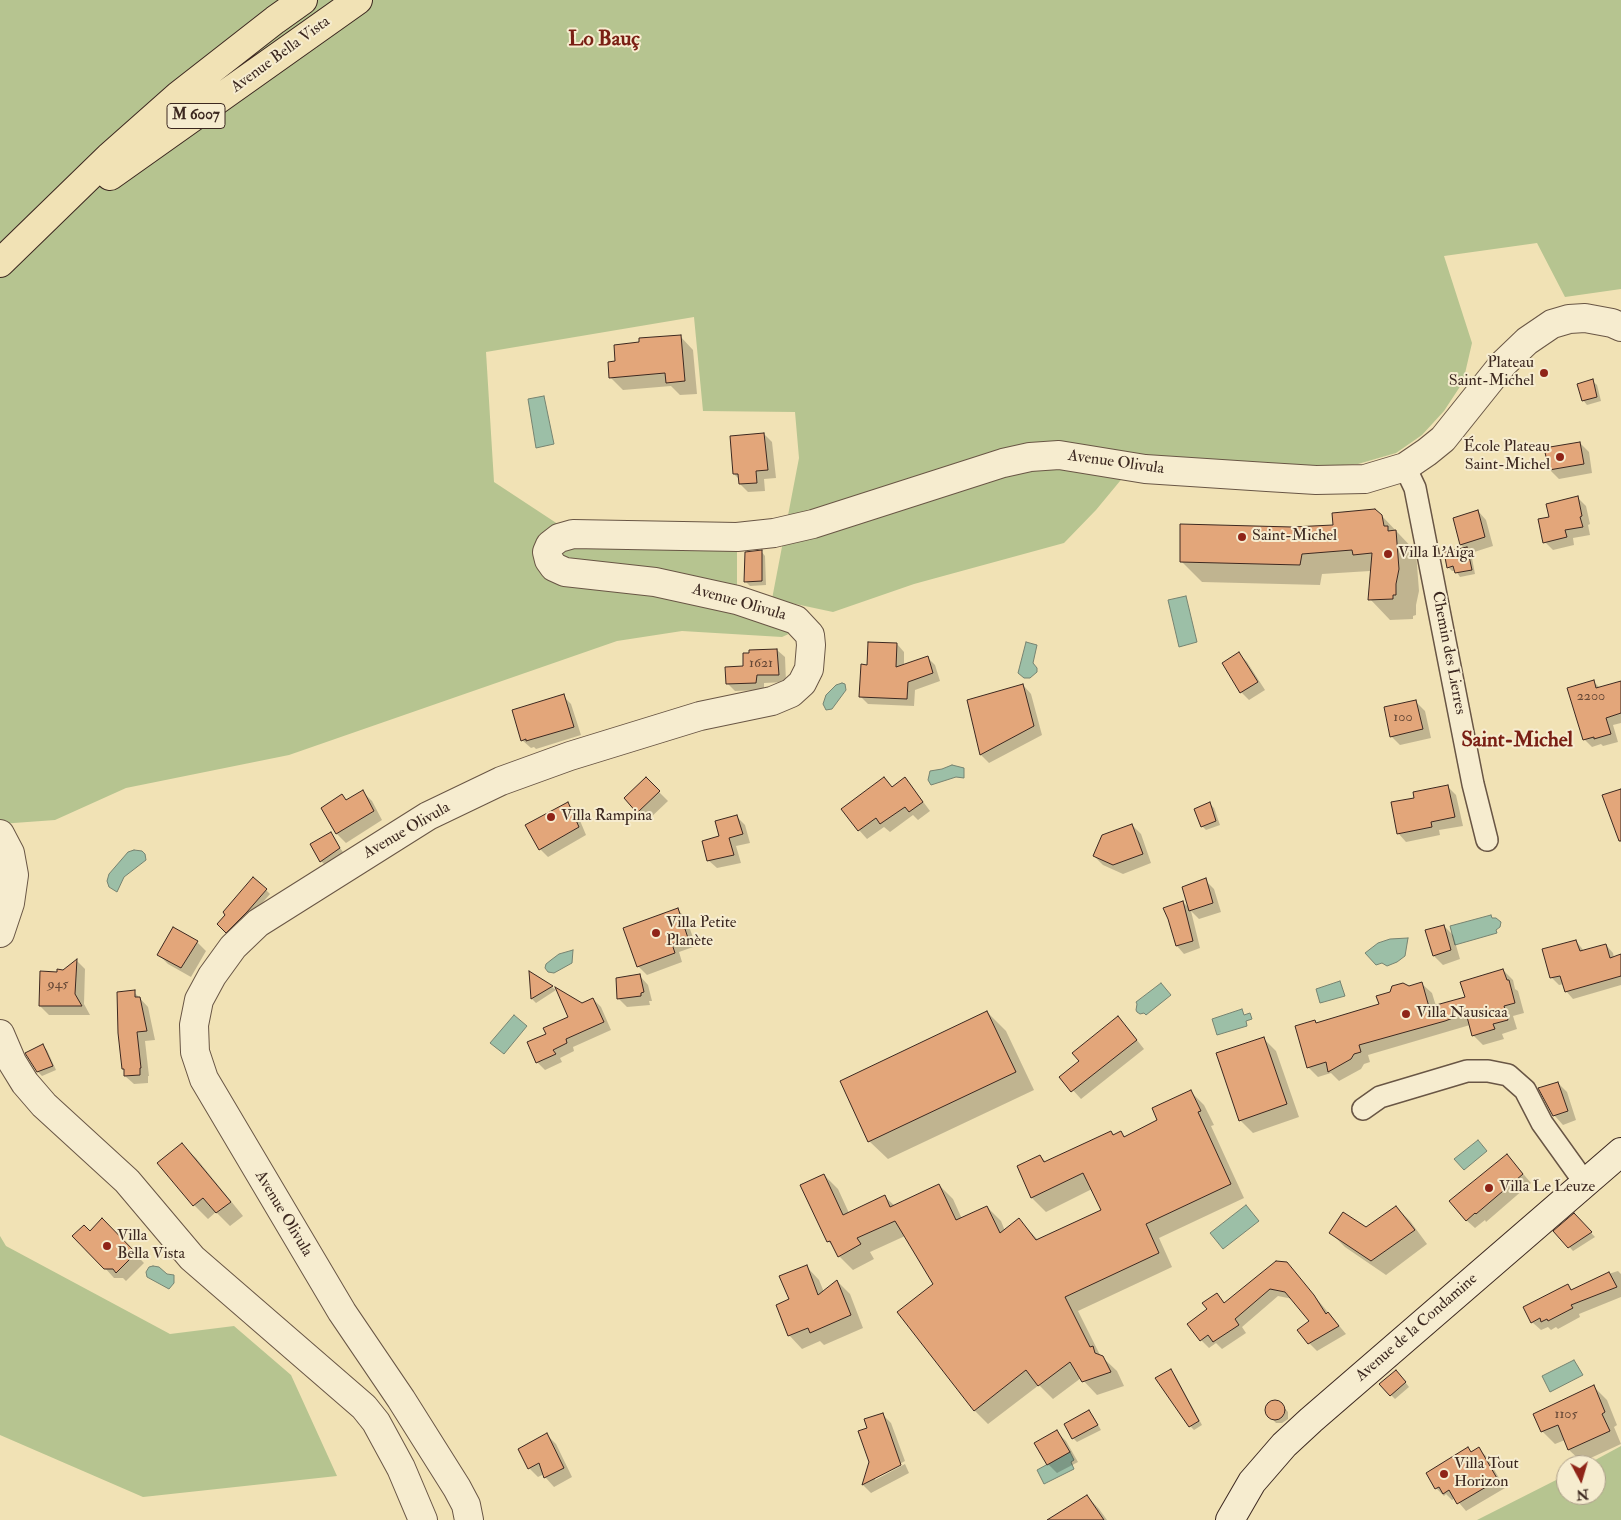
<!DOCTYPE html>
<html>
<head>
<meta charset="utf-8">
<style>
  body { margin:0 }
  #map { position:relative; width:1621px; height:1520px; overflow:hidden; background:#f1e2b5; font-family:"IM FELL Double Pica",serif }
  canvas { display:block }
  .north { position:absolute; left:1556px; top:1455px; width:50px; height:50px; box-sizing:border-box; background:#f6eccf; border:1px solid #ac9e89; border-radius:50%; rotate:174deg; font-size:14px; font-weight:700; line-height:20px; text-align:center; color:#3c2820 }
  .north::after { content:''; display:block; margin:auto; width:18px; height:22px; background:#8f2418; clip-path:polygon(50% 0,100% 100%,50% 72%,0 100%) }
</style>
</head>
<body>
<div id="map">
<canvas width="1621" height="1520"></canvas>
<div class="north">N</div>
</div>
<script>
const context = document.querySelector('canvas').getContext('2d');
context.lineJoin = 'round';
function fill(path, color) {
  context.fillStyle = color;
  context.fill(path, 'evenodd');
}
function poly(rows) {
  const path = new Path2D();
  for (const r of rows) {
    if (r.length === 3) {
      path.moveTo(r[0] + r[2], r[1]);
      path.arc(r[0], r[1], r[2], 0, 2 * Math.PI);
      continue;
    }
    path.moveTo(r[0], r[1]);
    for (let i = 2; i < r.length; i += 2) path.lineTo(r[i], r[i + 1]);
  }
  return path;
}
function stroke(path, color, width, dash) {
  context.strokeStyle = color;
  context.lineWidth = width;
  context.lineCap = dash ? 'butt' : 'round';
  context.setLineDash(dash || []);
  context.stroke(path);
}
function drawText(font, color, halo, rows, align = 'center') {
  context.font = font + ' "IM FELL Double Pica",serif';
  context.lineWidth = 4;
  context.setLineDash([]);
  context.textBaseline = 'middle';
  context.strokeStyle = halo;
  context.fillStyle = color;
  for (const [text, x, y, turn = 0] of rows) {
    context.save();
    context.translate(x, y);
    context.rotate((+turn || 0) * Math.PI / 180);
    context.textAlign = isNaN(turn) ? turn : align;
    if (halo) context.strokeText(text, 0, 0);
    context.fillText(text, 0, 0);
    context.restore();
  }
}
const green = poly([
  [0,0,1621,0,1621,289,1565,297,1537,243,1444,256,1472,343,1463,382,1444,411,1422,435,1396,453,1358,464,1313,467,1253,462,1139,458,1096,510,1064,543,914,584,833,612,772,599,799,458,795,412,703,411,694,317,486,352,494,482,573,534,737,537,737,600,804,627,782,637,682,631,617,641,289,755,126,788,55,820,0,824],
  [0,1236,6,1246,170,1334,234,1326,291,1375,337,1476,143,1497,0,1435],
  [1621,1446,1621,1520,1477,1520,1566,1475,1566,1495,1596,1495,1596,1465,1586,1465]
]);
const water = poly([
  [544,396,554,444,536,448,528,399,544,396],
  [1186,596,1197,642,1179,647,1168,600,1186,596],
  [1026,642,1037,645,1033,663,1037,668,1037,672,1030,678,1024,678,1018,673,1026,642],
  [842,683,845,684,846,690,832,709,826,710,823,704,826,695,836,685,842,683],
  [952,765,964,768,964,778,956,777,931,785,928,780,930,771,942,769,952,765],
  [134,850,142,851,145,854,146,860,124,877,117,892,109,887,107,881,109,874,128,852,134,850],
  [1491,915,1492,918,1496,918,1501,922,1500,927,1496,930,1497,933,1455,945,1450,926,1491,915],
  [1408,938,1405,956,1397,962,1387,966,1382,963,1376,965,1365,953,1378,943,1390,939,1408,938],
  [573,950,572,963,554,973,548,972,545,968,546,964,551,960,559,954,573,950],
  [1340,981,1345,996,1320,1003,1316,989,1340,981],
  [1161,983,1171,995,1146,1015,1144,1013,1140,1014,1137,1012,1136,1010,1137,1004,1136,1002,1161,983],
  [1242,1009,1244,1015,1250,1013,1252,1019,1246,1021,1247,1026,1217,1035,1212,1019,1242,1009],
  [514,1015,527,1026,504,1054,490,1043,514,1015],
  [1478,1140,1487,1151,1464,1170,1454,1159,1478,1140],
  [1246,1205,1259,1221,1223,1249,1210,1233,1246,1205],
  [153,1266,159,1267,167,1274,174,1275,174,1283,169,1289,147,1277,146,1272,149,1267,153,1266],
  [1574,1360,1583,1375,1550,1392,1542,1376,1574,1360],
  [1070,1452,1074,1460,1071,1462,1074,1469,1044,1484,1037,1470,1070,1452]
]);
const shadow = poly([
  [680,336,693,350,697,394,680,395,671,386,623,390,610,377,616,362],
  [1592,381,1597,385,1601,401,1587,405,1583,400],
  [764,434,772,442,776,478,764,479,765,491,748,492,740,484,739,479,734,474],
  [1580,443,1589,452,1592,473,1559,479,1550,470,1546,449],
  [1577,497,1586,506,1590,524,1588,525,1590,535,1573,538,1574,545,1553,550,1545,542,1551,518],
  [1478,511,1486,520,1493,546,1471,553,1475,574,1460,577,1456,571,1452,571,1448,567,1465,549,1461,545],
  [1382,516,1416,552,1419,591,1416,605,1416,615,1413,616,1413,619,1390,620,1370,599,1372,573,1370,571,1322,574,1320,585,1202,582,1181,561,1292,528,1335,526],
  [761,551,765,556,766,585,750,586,746,582],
  [897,644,904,652,904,665,928,658,935,665,940,681,915,690,914,706,868,704,860,696,868,666],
  [777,650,785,657,786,682,764,683,764,690,735,691,727,683,745,667],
  [1239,654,1247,662,1265,690,1249,700,1241,692],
  [1593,681,1600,688,1621,682,1621,723,1613,725,1618,742,1603,746,1601,744,1592,747,1584,739],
  [1023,685,1031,694,1042,735,989,763,981,755,968,701],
  [563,696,571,704,581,735,536,749,534,747,531,748,522,740],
  [1416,702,1425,711,1431,738,1400,745,1391,736],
  [646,779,668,801,647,821,625,798],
  [884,779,893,788,905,779,913,788,930,811,918,820,913,815,890,832,884,827,867,839,859,830],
  [1448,787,1456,795,1463,826,1439,830,1440,835,1406,842,1398,833,1415,799],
  [363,792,372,801,382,820,346,843,337,834,323,808,342,796,347,801],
  [567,803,576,811,586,835,548,857,540,849],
  [1210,804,1214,808,1220,825,1206,830,1202,826],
  [737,817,745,825,750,843,736,846,741,863,717,868,708,860,721,836],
  [1132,825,1141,834,1151,863,1123,874,1103,865,1094,856],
  [330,834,343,852,325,865,321,861],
  [1205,880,1214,889,1221,912,1199,919,1191,911,1200,948,1184,954,1177,946,1169,919,1183,902,1190,909],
  [266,890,270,894,251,916,230,936,219,924],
  [677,909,686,918,696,946,679,952,682,962,647,975,638,966],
  [1444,926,1453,935,1460,959,1443,965,1434,956],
  [1576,941,1584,951,1606,945,1613,953,1614,958,1621,956,1621,985,1573,999,1566,991,1564,984,1559,985,1551,977],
  [197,942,206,951,191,977,168,964,159,955],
  [77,961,85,969,84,1004,90,1015,49,1015,40,1006,59,973],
  [1503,970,1513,980,1515,989,1518,991,1524,1013,1513,1016,1517,1029,1502,1034,1504,1039,1483,1045,1473,1035,1470,1025,1368,1055,1370,1062,1364,1064,1361,1069,1339,1081,1331,1073,1318,1077,1308,1067,1315,1021,1318,1024,1380,1005,1409,987,1422,984,1432,993,1436,1006,1466,998],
  [530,973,552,987,556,990,536,1003,532,999],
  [639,975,648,985,652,1001,649,1001,650,1005,627,1007,618,998],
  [134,992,148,1007,155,1040,145,1041,149,1076,148,1076,148,1083,134,1084,125,1076,125,1071,123,1069],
  [593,999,601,1007,611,1030,573,1047,574,1051,560,1058,562,1062,545,1070,537,1062,547,1034,570,1018,582,1004],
  [987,1012,1006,1031,1034,1090,888,1159,869,1141],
  [1126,1026,1144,1049,1081,1099,1061,1077],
  [1263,1038,1276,1051,1299,1117,1253,1133,1240,1120],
  [43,1046,47,1050,56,1070,42,1076,38,1072],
  [1558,1083,1567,1092,1576,1120,1563,1125,1554,1115],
  [1190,1091,1204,1105,1214,1125,1211,1126,1244,1198,1159,1238,1172,1267,1078,1311,1100,1355,1117,1371,1124,1386,1097,1395,1081,1378,1053,1399,1039,1385,988,1424,974,1410,935,1285,905,1236,870,1252,874,1259,853,1270,839,1256,835,1248,828,1241,824,1175,838,1189,849,1213,885,1197,895,1206,939,1185,953,1199,962,1219,987,1207,1001,1221,1005,1231,1019,1220,1038,1240,1102,1210,1092,1189,1046,1212,1032,1198,1019,1167,1040,1156,1046,1162,1111,1132,1114,1135,1121,1132,1125,1137,1158,1120],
  [182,1145,196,1158,243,1216,230,1226,216,1212,208,1219,194,1205,159,1163],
  [1507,1155,1531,1183,1486,1222,1485,1220,1475,1228,1466,1220],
  [1396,1207,1410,1221,1427,1244,1386,1275,1345,1247,1331,1233,1366,1228],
  [1574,1215,1595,1237,1573,1251,1555,1231],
  [102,1220,144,1263,126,1281,123,1278,114,1278,105,1268,90,1232],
  [1287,1263,1346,1334,1317,1351,1309,1343,1311,1321,1293,1299,1278,1296,1242,1327,1246,1333,1222,1349,1216,1343,1209,1348,1201,1340,1208,1310,1217,1295,1225,1303],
  [806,1266,819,1280,824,1292,837,1281,850,1294,863,1328,824,1345,820,1341,802,1349,789,1335,778,1306,791,1300],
  [1618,1271,1621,1274,1621,1297,1579,1314,1580,1317,1558,1329,1556,1327,1551,1330,1548,1327,1541,1330,1532,1322,1567,1286,1572,1291,1602,1276],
  [1171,1371,1175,1375,1202,1425,1194,1430,1190,1426],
  [1400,1375,1409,1387,1395,1399,1391,1395],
  [1594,1387,1607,1400,1617,1425,1614,1427,1621,1444,1582,1462,1569,1450,1565,1440,1555,1444,1542,1431],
  [1279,1402,1288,1412,1288,1419,1282,1423,1276,1423,1267,1413,1267,1406,1271,1403],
  [1089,1412,1093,1416,1101,1430,1077,1442,1073,1438,1066,1424],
  [882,1414,891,1423,905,1461,875,1477,875,1480,905,1464,909,1473,871,1493,863,1485,870,1462,868,1429],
  [1057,1432,1066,1441,1078,1462,1057,1473,1048,1464],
  [547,1435,556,1444,572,1477,554,1487,546,1478,544,1474,538,1477,529,1468],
  [1468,1449,1472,1453,1478,1449,1486,1456,1505,1488,1466,1511,1455,1498,1452,1500,1446,1494,1444,1496,1436,1488],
  [1087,1496,1099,1509,1107,1520,1069,1520]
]);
const building = poly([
  [681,335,685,381,666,383,665,373,609,378,608,362,615,361,614,345,639,342,639,338,681,335],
  [1593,379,1597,397,1582,401,1577,384,1593,379],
  [764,433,768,470,756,471,757,483,739,484,738,474,733,474,730,436,764,433],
  [1580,442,1584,464,1549,470,1544,448,1580,442],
  [1578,496,1582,516,1580,517,1583,527,1565,530,1567,537,1543,543,1538,519,1549,517,1546,504,1578,496],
  [1375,509,1382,515,1384,526,1388,526,1388,531,1396,530,1399,569,1396,584,1396,595,1393,595,1393,599,1368,600,1372,553,1353,555,1352,550,1302,554,1300,565,1180,562,1180,524,1292,527,1333,525,1332,513,1375,509],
  [1478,510,1485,537,1460,545,1453,518,1478,510],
  [1467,547,1472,570,1455,573,1453,566,1447,568,1444,552,1467,547],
  [762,550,762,581,744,582,745,552,762,550],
  [868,642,897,643,896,667,928,656,933,673,908,682,907,699,859,697,861,664,867,665,868,642],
  [777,649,779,675,757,675,756,683,726,684,725,667,743,666,743,653,749,653,749,650,777,649],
  [1239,652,1258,682,1240,693,1222,663,1239,652],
  [1594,680,1596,688,1621,681,1621,713,1606,718,1611,734,1594,739,1594,737,1583,740,1567,688,1594,680],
  [1023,684,1034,726,980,755,967,700,1023,684],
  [564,694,574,727,526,741,526,739,521,741,512,710,564,694],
  [1416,700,1423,729,1390,737,1384,707,1416,700],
  [646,777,660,791,637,813,624,798,646,777],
  [884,777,892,787,905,777,923,802,909,812,905,807,880,824,876,818,858,831,841,809,884,777],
  [1448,785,1455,817,1431,822,1432,827,1397,834,1391,802,1414,798,1413,792,1448,785],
  [1621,789,1621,841,1619,841,1602,795,1621,789],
  [363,790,374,811,336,834,321,808,342,794,346,800,363,790],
  [568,802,579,827,539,850,525,825,568,802],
  [1210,802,1216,821,1201,827,1194,809,1210,802],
  [737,815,743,834,729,838,734,855,707,861,702,841,719,836,715,821,737,815],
  [1132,824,1143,854,1113,865,1093,856,1102,835,1132,824],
  [331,832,340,848,320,862,310,844,331,832],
  [253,877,267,889,247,912,226,933,217,924,225,915,223,912,253,877],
  [1206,878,1213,903,1189,911,1182,887,1206,878],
  [1183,901,1193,941,1176,946,1168,919,1163,908,1183,901],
  [678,908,688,938,672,944,675,953,637,967,623,928,678,908],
  [1444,925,1451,950,1433,956,1425,930,1444,925],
  [173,927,198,941,181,968,157,955,173,927],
  [1576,940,1580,951,1606,944,1610,958,1621,954,1621,976,1565,992,1560,976,1550,978,1542,949,1576,940],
  [77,959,75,994,82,1006,39,1006,40,971,57,972,57,969,63,970,77,959],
  [1503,969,1507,980,1509,980,1515,1003,1504,1006,1508,1020,1493,1024,1495,1029,1472,1036,1466,1013,1445,1021,1359,1045,1361,1052,1354,1054,1351,1059,1328,1072,1326,1062,1307,1068,1295,1026,1315,1020,1316,1023,1379,1004,1376,996,1390,992,1392,986,1403,983,1409,986,1422,982,1429,1007,1465,997,1460,982,1503,969],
  [529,971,553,986,531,999,529,971],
  [640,974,644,992,641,993,641,996,617,999,616,978,640,974],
  [555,987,582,1003,593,998,604,1022,566,1039,567,1043,553,1050,556,1054,536,1063,527,1042,546,1034,543,1028,568,1017,555,987],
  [135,990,135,997,140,997,147,1031,137,1032,141,1068,140,1068,140,1075,124,1076,124,1069,122,1069,118,1033,117,992,135,990],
  [987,1011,1016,1072,868,1142,840,1081,987,1011],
  [1118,1016,1137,1040,1071,1092,1059,1077,1079,1061,1072,1053,1118,1016],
  [1264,1037,1287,1104,1239,1121,1216,1053,1264,1037],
  [43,1044,53,1066,37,1072,25,1053,43,1044],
  [1558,1082,1568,1111,1553,1116,1538,1088,1558,1082],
  [1191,1090,1201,1111,1198,1112,1231,1184,1146,1224,1159,1253,1065,1297,1090,1347,1093,1346,1095,1353,1103,1356,1111,1372,1082,1382,1070,1362,1038,1386,1026,1370,974,1411,897,1312,933,1284,895,1221,857,1238,861,1244,838,1257,830,1241,827,1242,800,1185,824,1174,843,1215,885,1195,890,1207,939,1184,956,1220,987,1206,1000,1233,1019,1218,1036,1240,1101,1210,1083,1173,1031,1198,1017,1166,1040,1155,1044,1162,1111,1131,1113,1135,1121,1131,1124,1137,1157,1120,1152,1108,1191,1090],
  [182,1143,231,1202,216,1213,203,1198,193,1206,157,1163,182,1143],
  [1507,1154,1523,1174,1476,1214,1475,1213,1466,1221,1449,1201,1507,1154],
  [1396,1206,1415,1230,1371,1261,1329,1233,1343,1212,1366,1227,1396,1206],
  [1574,1213,1592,1232,1568,1248,1553,1231,1574,1213],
  [102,1218,136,1253,116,1273,113,1269,104,1269,72,1236,84,1225,90,1231,102,1218],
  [1276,1261,1287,1262,1314,1295,1326,1314,1328,1312,1339,1326,1308,1344,1297,1330,1309,1321,1285,1292,1270,1289,1235,1319,1239,1325,1213,1342,1208,1335,1200,1341,1187,1324,1207,1309,1202,1303,1217,1293,1224,1303,1276,1261],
  [807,1265,818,1295,837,1280,851,1315,810,1333,808,1328,788,1336,776,1305,789,1299,779,1276,807,1265],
  [1609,1272,1617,1287,1571,1305,1573,1308,1548,1321,1547,1319,1541,1322,1540,1318,1531,1323,1523,1307,1568,1284,1571,1290,1609,1272],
  [1171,1369,1199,1421,1189,1427,1155,1378,1171,1369],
  [1396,1370,1406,1382,1390,1396,1379,1384,1396,1370],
  [1594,1385,1605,1412,1602,1414,1610,1431,1568,1450,1558,1425,1541,1432,1533,1414,1594,1385],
  [1275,1410,10],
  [1089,1410,1098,1425,1072,1439,1064,1424,1089,1410],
  [883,1413,901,1465,862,1485,869,1462,858,1431,867,1428,864,1419,883,1413],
  [1057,1430,1070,1452,1047,1465,1034,1443,1057,1430],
  [547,1433,564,1468,544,1478,539,1463,528,1469,518,1449,547,1433],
  [1468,1447,1471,1452,1479,1447,1498,1480,1457,1504,1449,1490,1443,1494,1439,1487,1435,1489,1426,1473,1468,1447],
  [1087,1495,1104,1520,1047,1520,1087,1495]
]);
const minor = poly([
  [1405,467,1415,488,1473,784,1487,840],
  [1363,1109,1380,1097,1467,1071,1488,1071,1508,1075,1525,1090,1542,1123,1585,1183]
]);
const tertiary = poly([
  [0,834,10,853,14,875,10,903,0,933],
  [0,1034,12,1062,25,1083,44,1105,127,1181,192,1258,364,1407,376,1422,401,1468,423,1520],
  [469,1520,466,1505,457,1488,401,1399,342,1312,204,1079,195,1052,194,1025,199,1000,212,976,233,947,258,923,428,816,501,781,570,756,700,716,772,701,791,693,802,683,809,669,811,645,810,635,796,620,737,600,655,582,565,572,554,567,549,560,547,552,550,545,559,538,573,534,737,537,774,533,813,524,1003,463,1030,457,1059,455,1145,469,1267,477,1316,480,1365,479,1405,467,1427,452,1443,439,1503,364,1527,341,1552,324,1569,319,1585,318,1612,323,1621,327]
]);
const secondary = poly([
  [1230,1520,1252,1482,1284,1445,1311,1420,1621,1152]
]);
const primary = poly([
  [110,176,358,0],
  [0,263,109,157,179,95,275,20,303,0]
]);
const markers = [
  [1544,373,5,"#8f2418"],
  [1560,457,5,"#8f2418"],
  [1242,537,5,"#8f2418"],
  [1388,554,5,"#8f2418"],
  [551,817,5,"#8f2418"],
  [656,933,5,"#8f2418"],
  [1406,1014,5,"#8f2418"],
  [1489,1188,5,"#8f2418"],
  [107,1246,5,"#8f2418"],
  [1444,1474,5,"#8f2418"]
];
const numberNames = [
  ["1621",761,664],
  ["2200",1591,697],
  ["100",1403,718],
  ["945",58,985],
  ["1105",1566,1415]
];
const shields = [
  [196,116,58]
];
const shieldNames = [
  ["M 6007",196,116]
];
const streetNames = [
  ["Avenue Bella Vista",281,55,-36],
  ["Avenue Olivula",1116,463,8],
  ["Avenue Olivula",739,603,16],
  ["Chemin des Lierres",1448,653,79],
  ["Avenue Olivula",407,831,-30],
  ["Avenue Olivula",283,1214,59],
  ["Avenue de la Condamine",1417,1328,-41]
];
const poiNames = [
  ["Plateau",1534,364,"right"],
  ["Saint-Michel",1534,382,"right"],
  ["École Plateau",1550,448,"right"],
  ["Saint-Michel",1550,466,"right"],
  ["Saint-Michel",1252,537],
  ["Villa L'Aiga",1398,554],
  ["Villa Rampina",561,817],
  ["Villa Petite",666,924],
  ["Planète",666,942],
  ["Villa Nausicaa",1416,1014],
  ["Villa Le Leuze",1499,1188],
  ["Villa",117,1237],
  ["Bella Vista",117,1255],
  ["Villa Tout",1454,1465],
  ["Horizon",1454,1483]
];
const districtNames = [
  ["Lo Bauç",604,40],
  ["Saint-Michel",1517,741]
];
fill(green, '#b6c490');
fill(water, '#9cbfa7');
stroke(water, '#768371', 1);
fill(shadow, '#0003');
fill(building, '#e3a67a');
stroke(building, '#3c2820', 1);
stroke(minor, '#695645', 24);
stroke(tertiary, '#695645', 30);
stroke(secondary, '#3c2820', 30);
stroke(primary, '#3c2820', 30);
stroke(minor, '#f6eccf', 21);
stroke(tertiary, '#f6eccf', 28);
stroke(secondary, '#f6eccf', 28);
stroke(primary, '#f1e2b5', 28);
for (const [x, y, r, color] of markers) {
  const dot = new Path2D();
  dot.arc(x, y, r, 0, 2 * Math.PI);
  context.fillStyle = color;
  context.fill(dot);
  stroke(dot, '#f6eccf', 2);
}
drawText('14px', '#664836', null, numberNames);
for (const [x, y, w] of shields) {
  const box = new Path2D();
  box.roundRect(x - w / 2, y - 12.5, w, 25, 4);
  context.fillStyle = '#f6eccf';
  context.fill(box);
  stroke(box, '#3c2820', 1);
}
drawText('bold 15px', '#3c2820', null, shieldNames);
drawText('16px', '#3c2820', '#f6eccf', streetNames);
drawText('16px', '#3c2820', '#f6eccf', poiNames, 'left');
drawText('bold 21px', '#7a1f14', '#f6eccf', districtNames);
</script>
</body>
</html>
